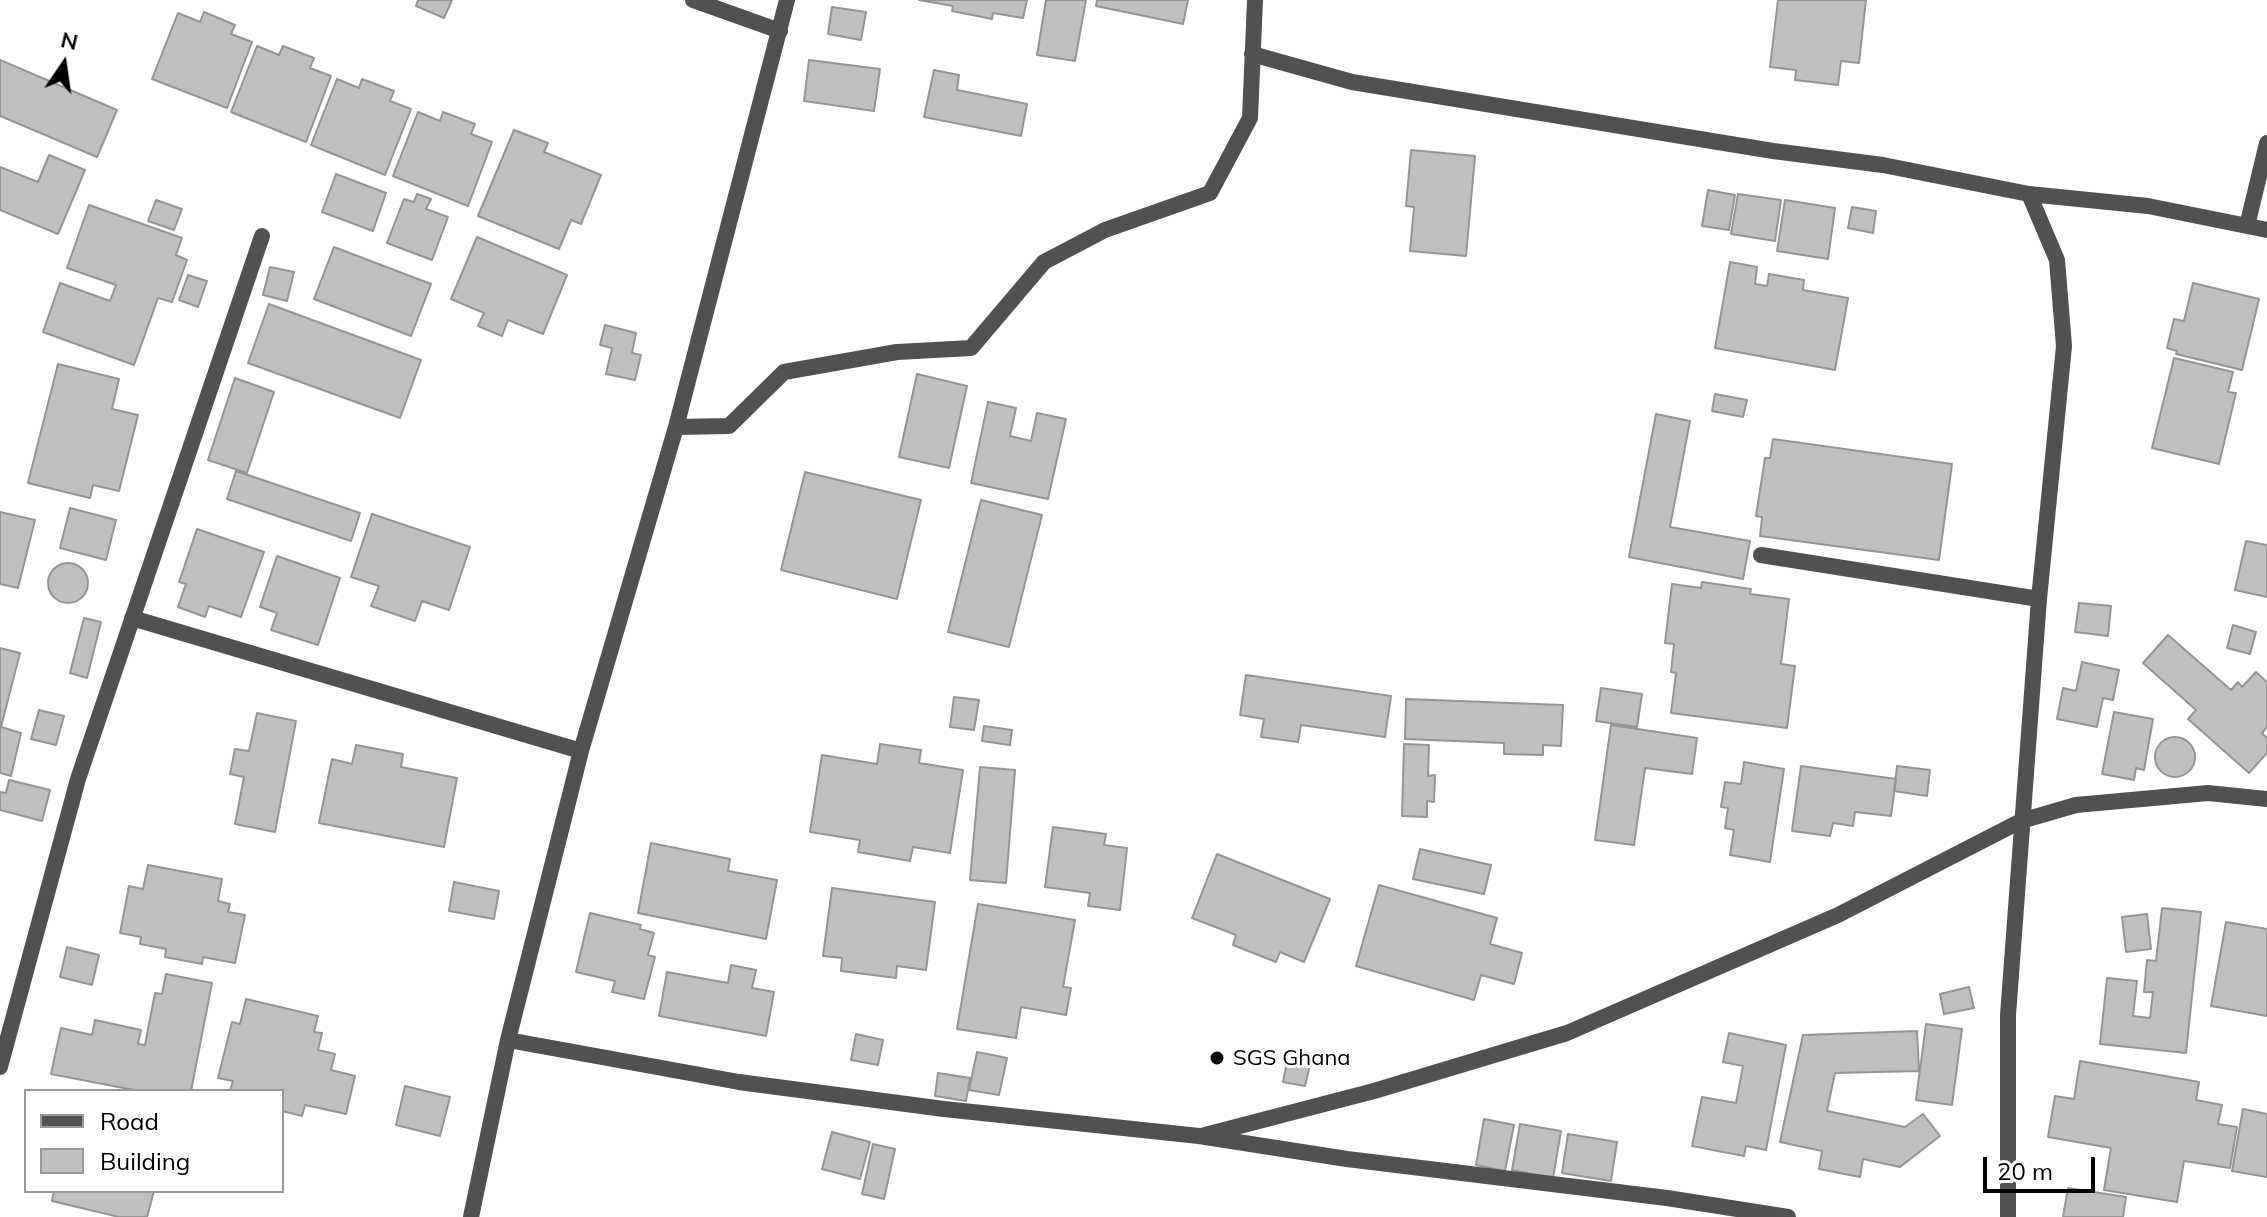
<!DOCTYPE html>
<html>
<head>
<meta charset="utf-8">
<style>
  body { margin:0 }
  #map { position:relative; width:2267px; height:1217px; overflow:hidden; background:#fff; font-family:Mulish,sans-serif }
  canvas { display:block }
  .legend { position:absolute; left:24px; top:1089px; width:260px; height:104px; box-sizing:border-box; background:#fff; border:2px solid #999; margin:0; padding:10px 14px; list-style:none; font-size:24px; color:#000 }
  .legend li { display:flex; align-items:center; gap:16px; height:40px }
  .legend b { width:40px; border:2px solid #999 }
  .north { position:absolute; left:24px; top:24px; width:80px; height:80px; -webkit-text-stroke:6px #fff; paint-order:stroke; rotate:13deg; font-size:22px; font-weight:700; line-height:32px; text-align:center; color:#000 }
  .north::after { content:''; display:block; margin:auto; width:28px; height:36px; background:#000; clip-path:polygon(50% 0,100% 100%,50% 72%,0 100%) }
  .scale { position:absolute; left:1983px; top:1157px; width:112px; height:36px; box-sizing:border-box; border:4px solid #000; border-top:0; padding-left:10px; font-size:24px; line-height:28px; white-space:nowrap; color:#000; -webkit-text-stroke:6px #fff; paint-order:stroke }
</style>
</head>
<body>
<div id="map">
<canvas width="2267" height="1217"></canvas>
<ul class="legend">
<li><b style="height:10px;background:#515151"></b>Road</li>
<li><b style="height:22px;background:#c0c0c0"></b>Building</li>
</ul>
<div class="north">N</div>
<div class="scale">20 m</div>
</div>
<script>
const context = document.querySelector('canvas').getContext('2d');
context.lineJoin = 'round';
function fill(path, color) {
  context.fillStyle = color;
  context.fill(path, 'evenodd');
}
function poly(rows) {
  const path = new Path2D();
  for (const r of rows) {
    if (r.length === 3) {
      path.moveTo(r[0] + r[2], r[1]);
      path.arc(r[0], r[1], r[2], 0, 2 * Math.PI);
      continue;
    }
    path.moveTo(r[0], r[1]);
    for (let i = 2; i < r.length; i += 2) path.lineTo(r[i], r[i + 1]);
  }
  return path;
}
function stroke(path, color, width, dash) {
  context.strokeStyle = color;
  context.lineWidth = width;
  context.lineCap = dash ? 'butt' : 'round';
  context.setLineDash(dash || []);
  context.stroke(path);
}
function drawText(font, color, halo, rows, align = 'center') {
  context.font = font + ' Mulish,sans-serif';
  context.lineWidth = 6;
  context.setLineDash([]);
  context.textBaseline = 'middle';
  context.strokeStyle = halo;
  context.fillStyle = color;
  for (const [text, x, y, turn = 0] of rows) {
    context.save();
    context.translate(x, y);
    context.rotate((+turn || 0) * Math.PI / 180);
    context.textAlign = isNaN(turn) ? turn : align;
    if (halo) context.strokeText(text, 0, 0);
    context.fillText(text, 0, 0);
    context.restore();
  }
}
const building = poly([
  [418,0,452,0,444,18,416,6,418,0],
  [919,0,1027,0,1023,18,993,13,992,19,952,11,953,6,919,0],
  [1046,0,1086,0,1075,61,1037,55,1046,0],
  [1097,0,1188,0,1183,24,1096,6,1097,0],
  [1778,0,1866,0,1859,63,1841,61,1838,85,1795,80,1796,70,1770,67,1778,0],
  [832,7,866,12,861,40,828,34,832,7],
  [204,12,235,25,231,34,252,42,227,108,152,79,178,13,200,22,204,12],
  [257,46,279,55,283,46,314,58,310,68,331,76,306,142,231,112,257,46],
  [0,60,117,110,97,157,0,116,0,60],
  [809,60,880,69,874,111,804,101,809,60],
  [934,70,959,75,957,90,1027,104,1021,136,924,117,934,70],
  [337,79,359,88,362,79,394,91,390,101,411,109,385,175,311,145,337,79],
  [418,112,440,121,443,112,475,124,471,134,492,142,468,206,393,176,418,112],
  [514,130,548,143,544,152,601,175,581,224,571,220,559,249,478,216,514,130],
  [1411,150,1475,156,1466,256,1410,251,1414,207,1406,206,1411,150],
  [49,155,85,170,58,234,0,210,0,167,38,182,49,155],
  [336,174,386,193,373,231,322,212,336,174],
  [1708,190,1735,195,1729,230,1702,226,1708,190],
  [417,194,431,199,426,209,448,217,432,260,387,243,404,199,414,202,417,194],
  [1738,194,1781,200,1775,241,1731,234,1738,194],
  [156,200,182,209,174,230,148,221,156,200],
  [1785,200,1835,208,1828,259,1777,251,1785,200],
  [89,205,182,238,176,255,187,260,172,302,158,298,134,365,43,332,60,283,110,301,116,285,67,268,89,205],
  [1852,207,1876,211,1873,233,1848,228,1852,207],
  [477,237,567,275,543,334,508,320,502,336,478,326,484,313,451,299,477,237],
  [334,247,431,284,411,336,314,299,334,247],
  [1730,262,1757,267,1755,284,1767,286,1769,274,1804,280,1803,290,1848,298,1835,370,1715,348,1730,262],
  [270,267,294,272,287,301,263,295,270,267],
  [188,275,207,281,198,307,179,300,188,275],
  [2193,283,2259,299,2242,370,2176,354,2177,351,2167,348,2174,319,2184,321,2193,283],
  [269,304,421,360,400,418,248,363,269,304],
  [605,325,636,333,632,353,641,355,635,380,606,374,612,348,600,345,605,325],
  [2174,358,2233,372,2228,392,2236,393,2219,464,2152,448,2174,358],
  [58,364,119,379,112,409,138,415,119,491,93,485,90,498,28,483,58,364],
  [917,374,967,386,949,468,899,457,917,374],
  [235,378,274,392,247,473,208,460,235,378],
  [1715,394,1747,400,1743,417,1712,411,1715,394],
  [988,402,1016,408,1010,436,1031,441,1037,413,1066,419,1048,499,971,483,988,402],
  [1656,414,1690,421,1670,527,1750,541,1743,579,1629,557,1656,414],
  [1773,439,1952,464,1939,560,1760,536,1762,517,1756,516,1765,458,1770,458,1773,439],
  [236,471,360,513,351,541,227,499,236,471],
  [805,472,921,500,897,599,781,570,805,472],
  [981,500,1042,515,1009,647,948,632,981,500],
  [70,508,116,520,106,560,60,548,70,508],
  [0,512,35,520,18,588,0,584,0,512],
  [372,514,470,547,449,610,422,601,415,621,371,606,379,586,351,577,372,514],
  [197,529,264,552,241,617,209,606,205,617,178,607,186,584,179,582,197,529],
  [2246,541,2267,545,2267,597,2235,590,2246,541],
  [277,556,340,578,318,645,271,630,277,613,260,607,277,556],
  [68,583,20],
  [1702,582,1751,589,1750,594,1789,599,1781,664,1795,666,1787,728,1671,713,1676,673,1671,672,1674,644,1665,643,1672,584,1701,588,1702,582],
  [2079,603,2111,606,2108,636,2075,632,2079,603],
  [84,618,101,622,87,678,70,673,84,618],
  [2233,625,2256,632,2250,654,2227,648,2233,625],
  [2168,635,2231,690,2238,682,2242,687,2256,672,2267,682,2267,727,2262,733,2267,738,2267,753,2249,773,2188,719,2196,710,2143,663,2168,635],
  [0,648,20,653,1,727,21,733,11,776,0,773,0,648],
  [2082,662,2119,670,2113,700,2103,698,2097,727,2057,719,2063,688,2076,691,2082,662],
  [1246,675,1391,696,1385,737,1301,725,1298,742,1261,737,1264,719,1240,715,1246,675],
  [1601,688,1642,694,1637,727,1596,721,1601,688],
  [954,697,979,700,974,730,950,727,954,697],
  [1406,699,1563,705,1561,746,1543,745,1543,755,1504,754,1504,743,1405,739,1406,699],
  [39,710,64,716,56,745,31,739,39,710],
  [2114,712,2153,719,2144,770,2136,768,2134,780,2102,774,2114,712],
  [257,713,296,721,275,832,235,824,244,777,230,774,235,749,249,751,257,713],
  [1611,725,1697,738,1692,774,1645,768,1634,845,1595,840,1611,725],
  [984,726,1012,730,1010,745,982,741,984,726],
  [2175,757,20],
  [880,744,921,750,919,763,963,770,950,853,913,847,910,861,858,852,860,840,810,832,822,755,877,764,880,744],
  [1404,744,1429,745,1428,776,1435,775,1434,802,1427,801,1427,817,1402,816,1404,744],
  [356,745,403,754,401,767,457,778,444,847,319,823,332,759,352,764,356,745],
  [1744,762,1784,769,1770,862,1730,855,1734,830,1725,828,1728,808,1721,807,1725,782,1741,784,1744,762],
  [1801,766,1896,779,1891,816,1855,812,1853,826,1833,823,1830,836,1792,831,1801,766],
  [1897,766,1930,770,1927,796,1894,791,1897,766],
  [980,767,1015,770,1006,883,970,880,980,767],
  [9,780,50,790,42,821,0,810,0,792,6,793,9,780],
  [1053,827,1106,834,1104,845,1127,848,1120,910,1088,906,1090,893,1045,887,1053,827],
  [651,843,730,859,728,871,777,880,766,939,638,913,651,843],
  [1420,849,1491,865,1484,894,1413,879,1420,849],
  [1217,854,1330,899,1304,962,1280,952,1276,962,1233,945,1236,935,1192,918,1217,854],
  [148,865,222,879,218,901,230,904,228,912,245,915,235,963,203,957,202,964,165,957,166,949,140,944,141,937,120,933,129,886,143,889,148,865],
  [454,882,499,891,494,919,449,911,454,882],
  [1379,885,1497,918,1490,944,1522,953,1514,984,1481,975,1474,1000,1356,966,1379,885],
  [832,888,935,902,926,970,897,966,896,978,841,971,842,958,823,956,832,888],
  [978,904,1075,920,1063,987,1071,988,1066,1015,1021,1007,1016,1038,957,1029,978,904],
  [2162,908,2201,912,2186,1053,2100,1044,2107,978,2137,981,2133,1016,2150,1018,2153,992,2144,992,2147,960,2156,961,2162,908],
  [590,913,641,925,640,929,654,933,648,955,655,957,644,999,612,992,615,981,576,972,590,913],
  [2147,914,2151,949,2126,952,2122,917,2147,914],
  [2226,922,2267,929,2267,1016,2211,1006,2226,922],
  [67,947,99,955,92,985,60,977,67,947],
  [731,965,756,970,752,988,774,992,766,1036,659,1016,667,972,728,983,731,965],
  [166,974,212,983,191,1091,139,1091,51,1074,61,1028,92,1035,95,1020,141,1030,138,1044,145,1045,155,993,162,994,166,974],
  [1969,987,1974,1008,1944,1014,1940,994,1969,987],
  [246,999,318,1016,314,1032,322,1033,318,1050,335,1054,331,1070,355,1076,346,1114,305,1105,302,1116,282,1111,282,1091,230,1091,233,1081,218,1078,232,1022,240,1024,246,999],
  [1926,1024,1962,1029,1952,1105,1916,1100,1926,1024],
  [1917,1031,1919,1071,1835,1073,1827,1111,1905,1127,1923,1114,1940,1136,1900,1167,1863,1159,1860,1177,1819,1169,1822,1151,1780,1142,1803,1035,1917,1031],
  [1729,1033,1786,1045,1766,1150,1746,1146,1744,1156,1692,1146,1702,1097,1736,1103,1743,1066,1723,1062,1729,1033],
  [856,1034,883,1040,878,1065,851,1060,856,1034],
  [1289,1051,1312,1056,1305,1086,1283,1082,1289,1051],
  [977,1052,1007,1058,999,1095,969,1090,977,1052],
  [2080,1061,2199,1082,2196,1100,2222,1105,2218,1124,2237,1127,2230,1168,2184,1161,2177,1202,2104,1190,2111,1148,2048,1137,2055,1096,2074,1099,2080,1061],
  [938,1073,970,1078,966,1101,935,1096,938,1073],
  [405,1086,450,1097,440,1136,396,1125,405,1086],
  [2243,1109,2267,1114,2267,1177,2232,1171,2243,1109],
  [1484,1119,1514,1125,1505,1171,1476,1165,1484,1119],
  [1520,1124,1561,1131,1553,1178,1512,1170,1520,1124],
  [832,1132,870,1142,860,1179,822,1169,832,1132],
  [1568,1134,1617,1142,1611,1181,1562,1173,1568,1134],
  [873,1144,895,1149,884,1199,862,1194,873,1144],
  [2068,1188,2126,1197,2123,1217,2063,1217,2068,1188],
  [54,1191,154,1191,147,1217,119,1217,52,1201,54,1191]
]);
const service = poly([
  [1761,555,2039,599]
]);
const minor = poly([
  [693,0,780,31],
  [1252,54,1352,82,1773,151,1883,165,2029,194,2148,206,2267,230],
  [2247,226,2267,143],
  [676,427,729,426,784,372,897,352,971,348,1044,262,1105,230,1210,193,1250,118,1255,0],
  [132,618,581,751],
  [508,1040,739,1082,944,1109,1199,1136,1347,1159,1667,1198,1788,1217],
  [0,1067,78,779,262,236],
  [1205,1135,1374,1091,1567,1033,1838,915,2021,821,2076,805,2208,793,2267,799],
  [471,1217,508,1040,581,751,676,427,787,0],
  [2008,1217,2008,1015,2039,599,2064,346,2057,260,2029,194]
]);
const markers = [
  [1217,1058,8,"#000"]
];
const poiNames = [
  ["SGS Ghana",1233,1058]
];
fill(building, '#c0c0c0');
stroke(building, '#959595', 2);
stroke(service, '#515151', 16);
stroke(minor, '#515151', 16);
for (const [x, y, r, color] of markers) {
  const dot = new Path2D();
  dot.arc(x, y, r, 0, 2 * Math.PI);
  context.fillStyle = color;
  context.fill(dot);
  stroke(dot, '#fff', 3);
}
drawText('22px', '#000', '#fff', poiNames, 'left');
</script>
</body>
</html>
